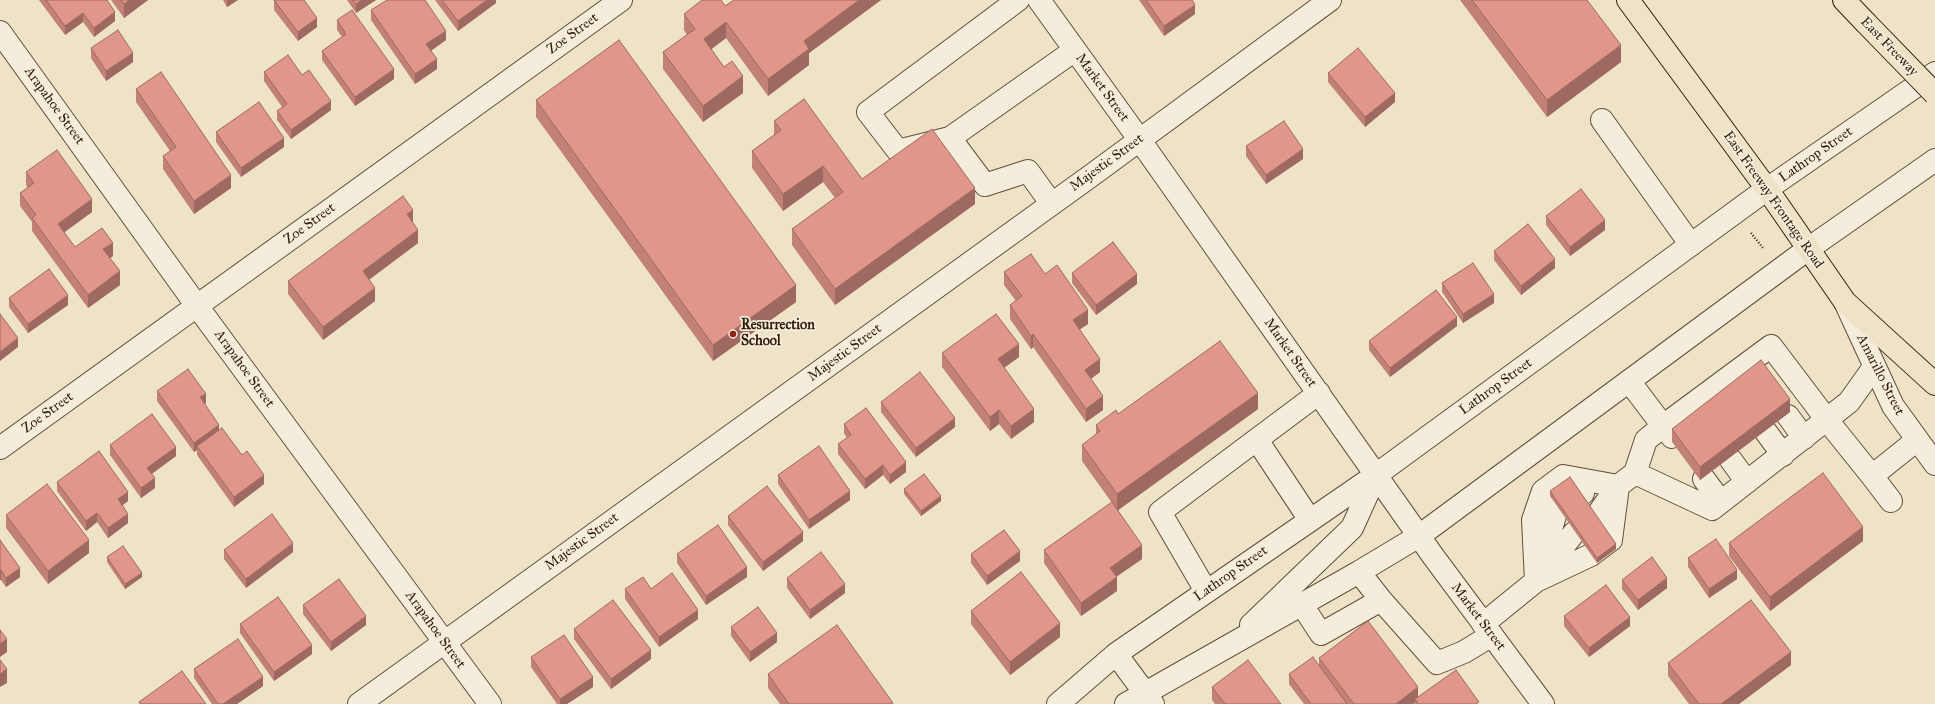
<!DOCTYPE html>
<html>
<head>
<meta charset="utf-8">
<style>
  body { margin:0 }
  canvas { display:block; background:#efe3c7 }
</style>
</head>
<body>
<canvas width="1935" height="704"></canvas>
<script>
const context = document.querySelector('canvas').getContext('2d');
context.lineJoin = 'round';
function poly(rows) {
  const path = new Path2D();
  for (const r of rows) {
    path.moveTo(r[0], r[1]);
    for (let i = 2; i < r.length; i += 2) path.lineTo(r[i], r[i + 1]);
  }
  return path;
}
function stroke(path, color, width, dash) {
  context.strokeStyle = color;
  context.lineWidth = width;
  context.lineCap = dash ? 'butt' : 'round';
  context.setLineDash(dash || []);
  context.stroke(path);
}
function fill(path, color) {
  context.fillStyle = color;
  context.fill(path, 'evenodd');
}
function drawText(font, color, halo, rows, align = 'center') {
  context.font = font + ' "IM FELL Great Primer",serif';
  context.lineWidth = 3.5;
  context.setLineDash([]);
  context.textBaseline = 'middle';
  context.strokeStyle = halo;
  context.fillStyle = color;
  for (const [text, x, y, turn = 0] of rows) {
    context.save();
    context.translate(x, y);
    context.rotate((+turn || 0) * Math.PI / 180);
    context.textAlign = isNaN(turn) ? turn : align;
    if (halo) context.strokeText(text, 0, 0);
    context.fillText(text, 0, 0);
    context.restore();
  }
}
const path = poly([
  [1751,233,1763,248]
]);
const minor = poly([
  [1018,0,868,112,898,151,950,138,1075,50],
  [1039,0,1139,139,1433,556,1543,704],
  [0,32,197,306,490,704],
  [1602,120,1691,245],
  [950,138,985,185,1028,171,1051,203],
  [1845,302,1893,406,1935,464],
  [1788,416,1804,438],
  [1766,432,1783,455],
  [1672,437,1663,426,1771,346,1827,420,1872,476,1917,440],
  [1257,440,1310,520],
  [0,448,621,0],
  [1731,460,1747,482],
  [1635,473,1712,509,1849,402,1874,367],
  [1872,476,1891,501],
  [1704,479,1721,502],
  [1541,563,1557,509,1577,494,1583,493],
  [1359,572,1381,600],
  [1543,572,1574,533,1595,518,1617,487],
  [1536,581,1591,555,1611,540,1618,486],
  [1206,591,1160,512,1319,393],
  [1302,605,1321,634,1381,600,1437,663,1464,652,1492,635],
  [1483,624,1536,581,1533,520,1543,491,1563,476,1618,486,1635,473,1646,440,1663,426,1629,381],
  [1251,625,1352,528,1376,475],
  [1116,654,1153,704],
  [359,704,1092,175,1330,0],
  [1058,704,1116,654,1376,475,1767,189,1935,73],
  [1126,704,1359,572,1419,536,1808,249,1935,160]
]);
const major = poly([
  [1628,0,1767,189,1845,302,1935,384]
]);
const highway = poly([
  [1844,0,1865,22]
]);
const highwayBridge = poly([
  [1865,22,1935,94]
]);
const wall = poly([
  [39,0,107,0,115,21,94,37,83,22,65,35],
  [111,0,148,0,124,18],
  [223,0,238,0,227,7],
  [274,0,317,27,298,41,274,10],
  [347,0,376,0,356,13],
  [435,0,496,0,496,3,458,31],
  [734,0,881,0,809,53,809,65,768,96,726,38,711,49,743,93,703,122,663,69,663,52,687,35,684,30,684,14,725,6],
  [1139,0,1192,0,1195,14,1164,36],
  [1460,0,1587,0,1621,62,1547,117],
  [371,10,446,40,431,51,437,69,415,84,371,20],
  [337,20,394,79,355,106,322,60,322,51,342,37,337,30],
  [91,48,133,62,106,81,91,58],
  [264,72,302,75,331,110,291,139,277,120,277,111,282,107,264,81],
  [1328,73,1395,102,1365,127,1328,82],
  [136,89,231,188,194,214,163,169,163,156,170,151,136,102],
  [536,100,796,302,713,361,536,117],
  [774,121,862,179,975,204,835,305,792,245,792,229,835,198,823,182,783,211,752,168,752,151,774,135],
  [216,132,284,147,241,177,216,142],
  [1246,146,1303,159,1266,184,1246,156],
  [26,172,92,212,64,232,75,247,113,256,110,258,120,285,88,308,32,231,32,222,20,206,20,193,28,188,26,185],
  [1546,216,1605,230,1570,256,1546,225],
  [413,223,418,243,369,280,375,301,323,340,288,294,288,281],
  [1494,251,1555,268,1521,295,1494,260],
  [1004,272,1045,274,1088,324,1080,329,1100,372,1091,379,1103,410,1086,422,1033,347,1031,349,1010,319,1010,305,1016,301,1004,285],
  [1072,273,1137,284,1096,315,1072,283],
  [1442,283,1494,303,1463,323,1442,292],
  [9,298,68,305,28,333,9,307],
  [1457,326,1390,377,1369,350,1369,341],
  [942,353,1019,357,1004,368,1034,422,1011,439,999,424,990,431,942,367],
  [157,391,206,403,204,404,219,430,242,455,264,484,234,507,197,455,197,450,194,452,157,401],
  [881,402,955,427,916,457,881,412],
  [1258,409,1118,510,1142,559,1116,577,1117,591,1081,616,1044,563,1044,550,1112,503,1082,461,1082,445,1096,435,1096,425,1118,414],
  [1790,412,1700,480,1672,442,1672,429],
  [844,424,906,472,890,484,883,475,865,489,838,454,838,444,847,438,844,433],
  [110,445,176,456,152,474,155,488,141,498,110,455],
  [778,475,850,500,809,529,778,484],
  [57,482,128,501,122,505,128,523,108,538,97,522,86,531,57,491],
  [904,489,941,501,921,516,904,494],
  [1550,491,1616,549,1597,563,1550,496],
  [6,515,89,553,48,584,6,528],
  [728,516,803,541,763,571,728,525],
  [0,540,20,577,6,587,1,580,0,580],
  [1863,541,1770,611,1729,556,1729,543],
  [224,550,293,552,246,588,224,559],
  [677,554,747,577,706,605,677,563],
  [971,554,1020,561,987,585,971,563],
  [107,557,142,577,125,589,107,562],
  [1688,558,1737,579,1709,598,1688,567],
  [787,578,845,593,810,619,787,588],
  [1622,580,1667,588,1638,610,1622,589],
  [625,589,651,589,698,619,659,647,625,599],
  [303,605,366,625,331,651,303,614],
  [971,611,1060,637,1010,675,971,624],
  [1564,616,1630,626,1589,657,1564,626],
  [240,624,312,654,274,681,240,633],
  [731,627,777,642,750,662,731,636],
  [574,629,651,659,611,689,574,639],
  [531,657,593,687,567,704,557,704,531,667],
  [1319,658,1418,697,1479,704,1415,704,1415,703,1413,704,1304,704,1289,684,1289,674,1319,665],
  [1668,663,1791,665,1739,704,1689,704,1668,676],
  [194,669,263,686,237,704,212,704,194,678],
  [768,674,893,704,780,704,768,688],
  [1212,687,1281,704,1215,704,1212,700]
]);
const shadedWall = poly([
  [130,0,148,0,124,18,124,4],
  [227,0,238,0,227,7],
  [362,0,376,0,356,13,356,4],
  [487,0,496,0,496,3,458,31,458,21],
  [859,0,881,0,809,53,809,65,768,96,768,79,804,41],
  [1195,5,1195,14,1164,36,1164,26],
  [115,12,115,21,94,37,94,28],
  [83,13,83,22,65,35,65,26],
  [317,18,317,27,298,41,298,32],
  [726,22,726,38,704,55,704,39],
  [446,31,446,40,426,54,426,44],
  [1621,45,1621,62,1547,117,1547,100],
  [133,53,133,62,106,81,106,71],
  [437,59,437,69,415,84,415,74],
  [394,69,394,79,355,106,355,97],
  [743,76,743,93,703,122,703,106],
  [1395,93,1395,102,1365,127,1365,117],
  [331,101,331,110,291,139,291,130],
  [284,138,284,147,241,177,241,168],
  [1303,149,1303,159,1266,184,1266,175],
  [823,166,823,182,783,211,783,194],
  [231,175,231,188,194,214,194,201],
  [975,188,975,204,835,305,835,289],
  [92,199,92,212,58,237,58,224],
  [413,210,413,223,407,214],
  [1605,220,1605,230,1570,256,1570,247],
  [418,230,418,243,363,284,363,271],
  [113,243,113,256,103,263,103,249],
  [1555,259,1555,268,1521,295,1521,286],
  [120,271,120,285,88,308,88,295],
  [1137,274,1137,284,1096,315,1096,305],
  [796,285,796,302,713,361,713,345],
  [375,288,375,301,323,340,323,327],
  [1494,294,1494,303,1463,323,1463,314],
  [68,295,68,305,28,333,28,324],
  [1088,310,1088,324,1073,334,1073,320],
  [1457,317,1457,326,1390,377,1390,368],
  [1033,334,1033,347,1031,349,1031,336],
  [18,338,18,347,0,361,0,352],
  [1019,344,1019,357,998,372,998,359],
  [1100,359,1100,372,1085,383,1085,370],
  [1258,393,1258,409,1117,511,1117,494],
  [206,394,206,403,200,407,200,397],
  [1103,396,1103,410,1086,422,1086,409],
  [1790,399,1790,412,1700,480,1700,467],
  [1034,409,1034,422,1011,439,1011,426],
  [999,410,999,424,990,431,990,417],
  [955,418,955,427,916,457,916,448],
  [219,425,219,434,197,446,197,450,194,452,194,443],
  [176,447,176,456,147,477,147,468],
  [906,462,906,472,890,484,890,475],
  [883,465,883,475,865,489,865,479],
  [264,475,264,484,234,507,234,497],
  [155,478,155,488,141,498,141,488],
  [850,491,850,500,809,529,809,520],
  [128,492,128,501,118,509,118,499],
  [941,496,941,501,921,516,921,511],
  [97,513,97,522,86,531,86,521],
  [128,514,128,523,108,538,108,528],
  [1863,527,1863,541,1770,611,1770,597],
  [803,532,803,541,763,571,763,562],
  [89,540,89,553,48,584,48,571],
  [293,543,293,552,246,588,246,579],
  [1616,544,1616,549,1597,563,1597,558],
  [1142,545,1142,559,1110,581,1110,568],
  [1020,551,1020,561,987,585,987,576],
  [747,567,747,577,706,605,706,596],
  [20,568,20,577,6,587,6,578],
  [1,570,1,580,0,580,0,571],
  [1737,570,1737,579,1709,598,1709,589],
  [142,573,142,577,125,589,125,584],
  [1117,577,1117,591,1081,616,1081,603],
  [1667,578,1667,588,1638,610,1638,600],
  [845,584,845,593,810,619,810,610],
  [698,610,698,619,659,647,659,637],
  [366,616,366,625,331,651,331,642],
  [1630,617,1630,626,1589,657,1589,648],
  [1060,623,1060,637,1010,675,1010,662],
  [777,633,777,642,750,662,750,652],
  [7,639,7,652,0,657,0,644],
  [312,645,312,654,274,681,274,672],
  [651,650,651,659,611,689,611,679],
  [1791,652,1791,665,1739,704,1721,704],
  [7,669,7,683,0,687,0,674],
  [263,677,263,686,237,704,223,704],
  [593,677,593,687,567,704,560,704,560,699],
  [1418,687,1418,700,1415,699,1415,703,1413,704,1396,704]
]);
const building = poly([
  [46,0,107,0,115,12,94,28,83,13,65,26,46,0],
  [121,0,130,0,124,4,121,0],
  [274,0,304,0,317,18,298,32,274,0],
  [353,0,362,0,356,4,353,0],
  [387,0,425,0,446,31,426,44,437,59,415,74,371,10,387,0],
  [442,0,487,0,458,21,442,0],
  [702,0,721,0,725,6,734,0,859,0,804,41,809,49,768,79,726,22,704,39,724,67,732,61,743,76,703,106,663,52,695,29,684,14,702,0],
  [1146,0,1192,0,1195,5,1164,26,1146,0],
  [1472,0,1587,0,1621,45,1547,100,1472,0],
  [352,10,394,69,355,97,322,51,346,34,337,20,352,10],
  [118,30,133,53,106,71,91,48,118,30],
  [619,40,796,285,713,345,536,100,619,40],
  [1358,48,1395,93,1365,117,1328,73,1358,48],
  [288,55,302,75,309,70,331,101,291,130,277,111,287,104,264,72,288,55],
  [161,72,231,175,194,201,163,156,176,147,136,89,161,72],
  [804,99,862,179,932,129,975,188,835,289,792,229,843,192,823,166,783,194,752,151,781,130,774,121,804,99],
  [259,102,284,138,241,168,216,132,259,102],
  [1284,121,1303,149,1266,175,1246,146,1284,121],
  [57,150,92,199,58,224,75,247,102,228,113,243,103,249,120,271,88,295,32,218,36,215,20,193,34,183,26,172,57,150],
  [1581,189,1605,220,1570,247,1546,216,1581,189],
  [403,196,413,210,407,214,418,230,363,271,375,288,323,327,288,281,403,196],
  [1528,224,1555,259,1521,286,1494,251,1528,224],
  [1113,242,1137,274,1096,305,1072,273,1113,242],
  [1031,254,1045,274,1057,265,1088,310,1073,320,1100,359,1085,370,1103,396,1086,409,1033,334,1031,336,1010,305,1022,296,1004,272,1031,254],
  [1473,263,1494,294,1463,314,1442,283,1473,263],
  [49,269,68,295,28,324,9,298,49,269],
  [1436,290,1457,317,1390,368,1369,341,1436,290],
  [0,314,18,338,0,352,0,314],
  [996,314,1019,344,998,359,1034,409,1011,426,999,410,990,417,942,353,996,314],
  [1220,341,1258,393,1117,494,1082,445,1100,431,1096,425,1116,410,1118,414,1220,341],
  [1761,360,1790,399,1700,467,1672,429,1761,360],
  [188,369,206,394,200,397,219,425,194,443,157,391,188,369],
  [920,372,955,418,916,448,881,402,920,372],
  [866,408,906,462,890,475,883,465,865,479,838,444,851,435,844,424,866,408],
  [152,414,176,447,147,468,155,478,141,488,110,445,152,414],
  [222,428,242,455,247,451,264,475,234,497,197,446,222,428],
  [819,446,850,491,809,520,778,475,819,446],
  [99,451,128,492,118,499,128,514,108,528,97,513,86,521,57,482,99,451],
  [1823,473,1863,527,1770,597,1729,543,1823,473],
  [924,474,941,496,921,511,904,489,924,474],
  [1570,477,1616,544,1597,558,1550,491,1570,477],
  [47,484,89,540,48,571,6,515,47,484],
  [767,486,803,532,763,562,728,516,767,486],
  [1112,502,1142,545,1110,568,1117,577,1081,603,1044,550,1112,502],
  [272,514,293,543,246,579,224,550,272,514],
  [718,525,747,567,706,596,677,554,718,525],
  [1004,530,1020,551,987,576,971,554,1004,530],
  [1716,539,1737,570,1709,589,1688,558,1716,539],
  [0,540,20,568,6,578,1,570,0,571,0,540],
  [123,546,142,573,125,584,107,557,123,546],
  [821,552,845,584,810,610,787,578,821,552],
  [1652,557,1667,578,1638,600,1622,580,1652,557],
  [1021,572,1060,623,1010,662,971,611,1021,572],
  [672,573,698,610,659,637,625,589,643,577,651,589,672,573],
  [339,579,366,616,331,642,303,605,339,579],
  [1606,585,1630,617,1589,648,1564,616,1606,585],
  [278,597,312,645,274,672,240,624,278,597],
  [613,600,651,650,611,679,574,629,613,600],
  [1751,600,1791,652,1721,704,1699,704,1668,663,1751,600],
  [758,607,777,633,750,652,731,627,758,607],
  [1368,621,1418,687,1396,704,1354,704,1319,658,1368,621],
  [837,625,893,703,892,704,789,704,768,674,837,625],
  [0,630,7,639,0,644,0,630],
  [564,635,593,677,560,699,531,657,564,635],
  [238,639,263,677,223,704,218,704,194,669,238,639],
  [1313,657,1347,704,1311,704,1289,674,1313,657],
  [0,660,7,669,0,674,0,660],
  [1248,660,1281,704,1225,704,1212,687,1248,660],
  [1456,670,1479,702,1476,704,1418,704,1415,699,1456,670],
  [182,671,206,704,140,704,139,702,182,671]
]);
const markers = [
  [733,334,4,"#8f2418"]
];
const streetNames = [
  ["Zoe Street",573,34,-36],
  ["East Freeway",1889,47,46],
  ["Market Street",1102,88,54],
  ["Arapahoe Street",54,106,54],
  ["Lathrop Street",1816,155,-35],
  ["Majestic Street",1107,163,-36],
  ["East Freeway Frontage Road",1773,200,55],
  ["Zoe Street",310,224,-36],
  ["Majestic Street",845,353,-36],
  ["Market Street",1290,353,55],
  ["Arapahoe Street",244,369,54],
  ["Amarillo Street",1880,375,63],
  ["Lathrop Street",1496,387,-36],
  ["Zoe Street",48,413,-36],
  ["Majestic Street",582,542,-36],
  ["Lathrop Street",1231,574,-35],
  ["Market Street",1478,617,53],
  ["Arapahoe Street",435,630,54]
];
const poiNames = [
  ["Resurrection",741,326],
  ["School",741,342]
];
stroke(minor, '#634e3b', 24);
stroke(major, '#341d0c', 24);
stroke(highway, '#341d0c', 24);
stroke(path, '#341d0c', 2.5, [1, 2]);
stroke(minor, '#f5eddb', 22);
stroke(major, '#efe3c7', 22);
stroke(highway, '#efe3c7', 22);
stroke(highwayBridge, '#341d0c', 24, []);
stroke(highwayBridge, '#efe3c7', 22);
fill(wall, '#c28177');
fill(shadedWall, '#9e6961');
fill(building, '#e1968a');
stroke(building, '#9e6961', 1);
for (const [x, y, r, color] of markers) {
  const dot = new Path2D();
  dot.arc(x, y, r, 0, 2 * Math.PI);
  context.fillStyle = color;
  context.fill(dot);
  stroke(dot, '#f5eddb', 1.5);
}
drawText('14px', '#341d0c', '#f5eddb', streetNames);
drawText('bold 14px', '#341d0c', '#f5eddb', poiNames, 'left');
</script>
</body>
</html>
